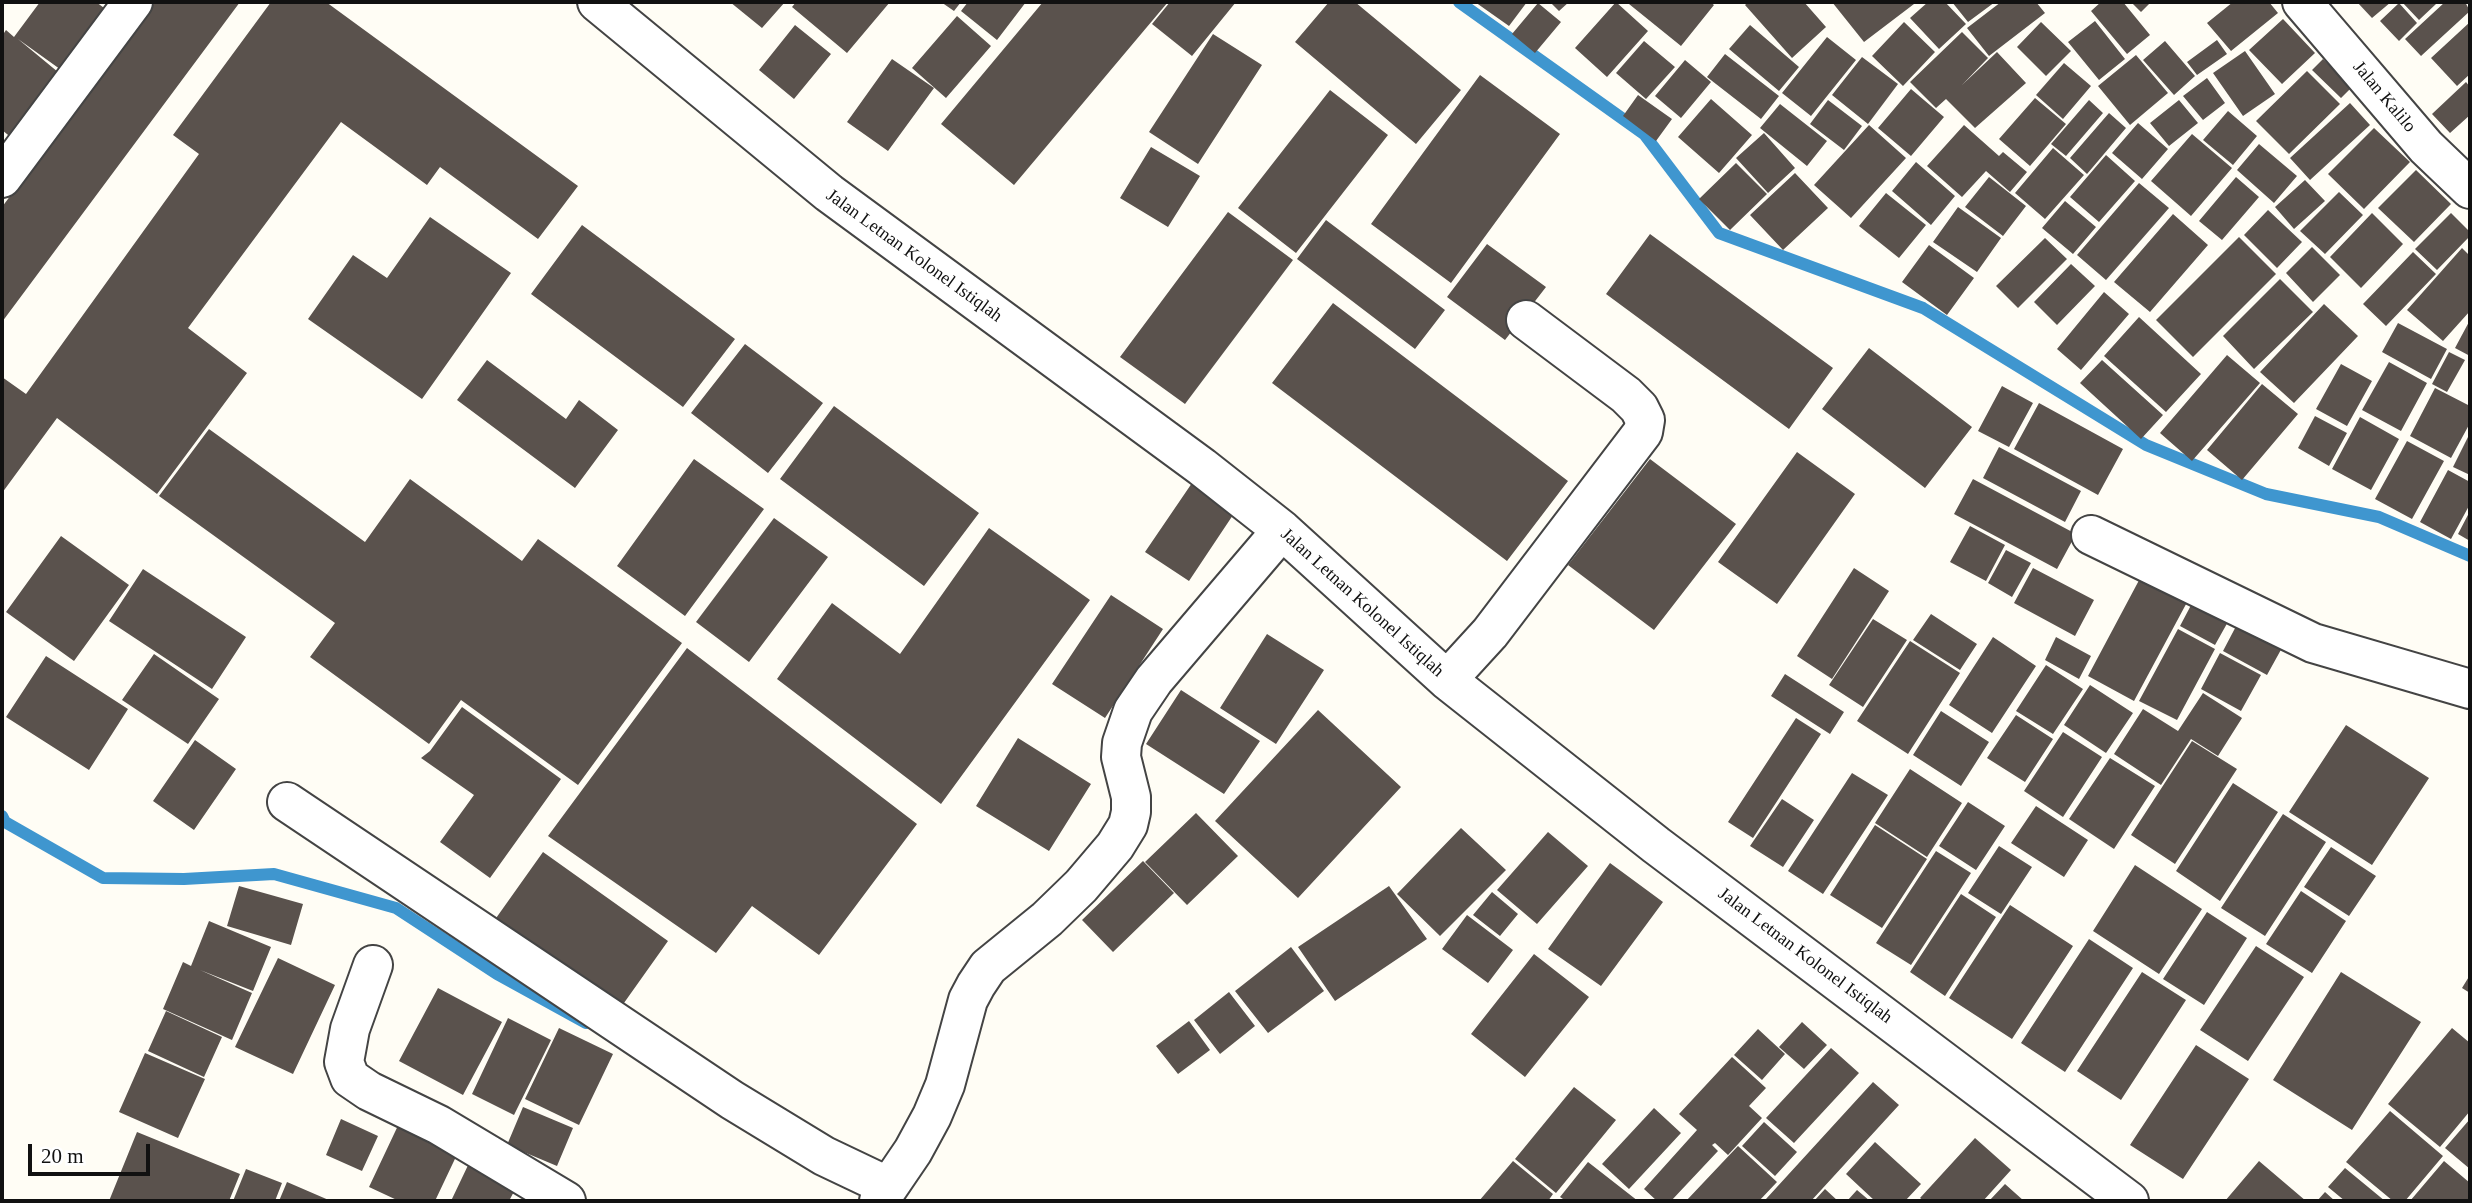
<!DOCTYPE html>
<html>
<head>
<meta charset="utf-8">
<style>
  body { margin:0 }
  #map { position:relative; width:2472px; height:1203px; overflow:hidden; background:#fffdf5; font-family:"Times New Roman",serif }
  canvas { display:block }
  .frame { position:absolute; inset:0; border:4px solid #111; pointer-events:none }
  .scale { position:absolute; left:28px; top:1144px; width:122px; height:32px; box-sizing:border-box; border:4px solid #111; border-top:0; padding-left:9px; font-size:21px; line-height:24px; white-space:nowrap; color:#111; -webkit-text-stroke:5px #fff; paint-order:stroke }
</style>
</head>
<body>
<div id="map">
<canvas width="2472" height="1203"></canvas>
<div class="frame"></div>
<div class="scale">20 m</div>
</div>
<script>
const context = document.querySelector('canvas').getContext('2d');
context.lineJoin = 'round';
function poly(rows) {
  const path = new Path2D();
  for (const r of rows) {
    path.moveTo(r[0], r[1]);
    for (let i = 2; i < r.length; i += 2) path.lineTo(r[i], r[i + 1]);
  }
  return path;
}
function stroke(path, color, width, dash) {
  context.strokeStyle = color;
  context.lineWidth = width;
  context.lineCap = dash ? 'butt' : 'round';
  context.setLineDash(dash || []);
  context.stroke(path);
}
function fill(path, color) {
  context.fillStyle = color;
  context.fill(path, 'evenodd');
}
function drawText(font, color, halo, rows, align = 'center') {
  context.font = font + ' "Times New Roman",serif';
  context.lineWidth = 7;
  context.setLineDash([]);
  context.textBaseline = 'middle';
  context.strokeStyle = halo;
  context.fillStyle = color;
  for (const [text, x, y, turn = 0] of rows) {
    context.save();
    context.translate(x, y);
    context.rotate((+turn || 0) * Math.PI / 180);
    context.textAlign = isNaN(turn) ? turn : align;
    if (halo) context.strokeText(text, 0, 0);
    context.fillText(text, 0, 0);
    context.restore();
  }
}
const stream = poly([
  [1459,2,1644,134,1719,233,1923,308,2146,445,2266,494,2379,517,2470,556],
  [2,816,5,822,103,878,184,879,274,874,396,908,497,974,586,1023]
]);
const building = poly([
  [40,2,96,2,115,16,71,77,18,39,64,77,13,139,2,130,2,36,6,30,14,37],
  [155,2,240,2,2,322,2,207],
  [271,2,326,2,578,186,538,239,440,167,427,185,341,122,188,328,247,373,157,494,57,418,2,493,2,377,26,394,199,154,173,135],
  [730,2,785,2,762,28],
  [796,2,890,2,847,53,792,7],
  [941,2,961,2,954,11],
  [968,2,1026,2,997,40,961,11],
  [1043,2,1168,2,1014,185,941,124],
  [1170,2,1236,2,1192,56,1152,24],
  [1329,2,1355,2,1461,90,1416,144,1295,42],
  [1475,2,1527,2,1509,26],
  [1550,2,1569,2,1559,11],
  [1616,2,1648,31,1607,77,1575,48],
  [1631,2,1710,2,1714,5,1681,46,1629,4],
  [1748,2,1804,2,1826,27,1792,58,1745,5],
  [1832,2,1912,2,1914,4,1864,42],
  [1928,2,1945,2,1966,24,1939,49,1910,18],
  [1952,2,1995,2,1968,22],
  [2001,2,2036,2,2045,13,1989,56,1967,28],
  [2101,2,2123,2,2150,35,2127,54,2091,11],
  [2131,2,2151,2,2141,12],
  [2233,2,2269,2,2278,13,2231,51,2207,23],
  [2357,2,2391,2,2372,18],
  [2402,2,2435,2,2436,4,2419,20],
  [2445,2,2465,2,2470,11,2421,56,2405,39],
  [1538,3,1561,22,1535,53,1512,34],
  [2399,3,2417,23,2399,41,2380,21],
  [957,16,991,46,946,98,912,68],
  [2283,19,2315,53,2282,84,2249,50],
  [2095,21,2125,59,2099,80,2068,42],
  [1904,22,1935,52,1903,86,1872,56],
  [2041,22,2071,51,2046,76,2017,47],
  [2470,22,2470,74,2457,86,2431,58],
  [795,25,831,54,794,99,759,70],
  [1750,25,1799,67,1779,91,1729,49],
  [1962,32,1988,58,1962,85,1997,52,2026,83,1975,128,1946,99,1936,108,1910,82],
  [1213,34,1262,65,1198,164,1149,132],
  [1827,37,1856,60,1811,116,1782,93],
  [2217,40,2227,54,2197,75,2187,62],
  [1644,41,1675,67,1646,99,1616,73],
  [2165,41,2195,76,2174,95,2143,60],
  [2245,51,2275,94,2243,116,2213,73],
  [1725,54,1779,96,1761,119,1707,77],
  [2136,55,2168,93,2130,125,2098,86],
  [1862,57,1898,84,1868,124,1832,95],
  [892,59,934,88,888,151,847,122],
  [2323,59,2352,87,2341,98,2312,70],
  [1685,60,1711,82,1681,118,1655,96],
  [2064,63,2091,86,2063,119,2036,95],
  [2307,71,2340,104,2289,154,2256,121],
  [1480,75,1560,134,1451,283,1371,224],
  [2207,78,2225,103,2203,120,2183,96],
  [2466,82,2470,87,2470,115,2450,133,2432,114],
  [1911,89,1944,117,1911,156,1878,128],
  [1330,90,1388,135,1296,253,1238,208],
  [1638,95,1672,119,1656,141,1623,116],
  [2035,98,2066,124,2030,166,1999,139],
  [1711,99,1752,135,1719,173,1678,137],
  [1828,100,1862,126,1844,150,1810,124],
  [2089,100,2103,113,2066,156,2051,144],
  [2179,100,2198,123,2169,146,2150,123],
  [2350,103,2370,125,2310,180,2290,158],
  [1780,104,1827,141,1807,166,1760,128],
  [2228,111,2257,136,2233,165,2203,140],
  [2109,113,2126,128,2087,174,2070,158],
  [2138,123,2168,149,2142,179,2112,153],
  [1869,125,1906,158,1851,218,1814,185],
  [1964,125,1999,156,2003,152,2027,172,2010,192,1986,171,1962,197,1927,166],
  [2374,128,2410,162,2364,209,2328,174],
  [1764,133,1795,168,1768,193,1736,158],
  [2192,134,2232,168,2191,216,2151,181],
  [2259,144,2297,176,2274,203,2237,170],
  [1151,147,1200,176,1168,227,1120,198],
  [2053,148,2084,175,2045,219,2015,193],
  [2106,155,2135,181,2099,222,2070,197],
  [1916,162,1955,196,1931,225,1892,191],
  [1736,163,1767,194,1730,230,1699,199],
  [2416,170,2451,204,2414,242,2378,208],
  [1795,173,1828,208,1783,250,1750,215],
  [1989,177,2026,206,2003,236,1965,207],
  [2236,177,2259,197,2222,240,2199,221],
  [2305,180,2325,201,2294,229,2275,207],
  [2139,183,2169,208,2106,280,2077,255],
  [2339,192,2363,215,2325,254,2300,231],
  [1886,193,1926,225,1899,258,1859,226],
  [2065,201,2096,227,2073,254,2042,228],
  [1958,207,2001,238,1977,272,1933,242],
  [2268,210,2302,242,2277,268,2244,235],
  [1228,212,1293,260,1185,404,1120,357],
  [2372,213,2403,244,2361,288,2330,257],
  [2451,213,2470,232,2470,236,2437,270,2415,249],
  [2173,214,2208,245,2150,312,2114,282],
  [430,217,511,273,422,399,308,319,353,255,387,278],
  [1326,220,1445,310,1415,349,1297,259],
  [582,225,735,339,683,407,531,294],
  [1650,234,1833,368,1789,429,1606,294],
  [2239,237,2276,274,2193,357,2156,320],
  [2045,238,2067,259,2018,308,1996,286],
  [1487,244,1546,287,1505,340,1447,297],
  [1929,245,1974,278,1947,315,1902,282],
  [2312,247,2340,275,2313,302,2286,273],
  [2462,248,2470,256,2470,311,2443,341,2407,310],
  [2413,252,2436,274,2386,326,2363,304],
  [2071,264,2095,286,2057,325,2034,302],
  [2280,279,2313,312,2254,369,2223,336],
  [2104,292,2129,314,2081,370,2057,349],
  [1333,303,1568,481,1507,561,1272,383],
  [2324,304,2358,336,2294,403,2260,372],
  [2139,317,2201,374,2166,412,2104,356],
  [2470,320,2470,356,2455,348],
  [2398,323,2447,349,2431,379,2382,352],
  [745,344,823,403,768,473,691,413],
  [1869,348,1972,427,1925,488,1822,409],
  [2449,352,2465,360,2447,392,2432,384],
  [2227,355,2260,383,2192,461,2160,433],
  [487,360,566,419,579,400,618,430,575,488,457,400],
  [2102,360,2163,415,2141,439,2080,383],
  [2389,362,2427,383,2401,431,2362,410],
  [2341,364,2372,381,2347,426,2316,409],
  [2262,384,2298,414,2242,480,2207,450],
  [2002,386,2033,403,2009,447,1978,431],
  [2435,388,2470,406,2470,423,2451,458,2410,436],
  [2039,403,2123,449,2098,495,2014,449],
  [834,406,979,513,924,586,780,479],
  [2315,416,2347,433,2329,466,2298,448],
  [2360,417,2399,439,2371,490,2332,469],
  [209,429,365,542,410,479,522,561,538,539,682,643,578,785,461,700,429,744,310,657,335,623,159,496],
  [2470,433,2470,475,2453,467],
  [2407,441,2444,461,2412,519,2375,499],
  [1999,447,2081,491,2065,522,1983,478],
  [1797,452,1855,494,1777,604,1718,562],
  [694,459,764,509,685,616,617,566],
  [1650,459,1736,524,1654,630,1568,565],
  [2448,470,2470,482,2470,504,2451,539,2420,522],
  [1973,479,2076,534,2057,569,1954,514],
  [1192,483,1235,512,1189,581,1145,552],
  [2470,511,2470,541,2458,534],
  [774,518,828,557,749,662,696,622],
  [1970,526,2005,545,1986,581,1950,562],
  [989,528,1090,600,941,804,777,679,832,603,900,654],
  [61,536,129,585,74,661,6,612],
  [2006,550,2031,563,2012,597,1988,583],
  [1854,568,1889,591,1832,679,1797,656],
  [2033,568,2094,600,2075,636,2014,603],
  [143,569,246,637,212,689,109,621],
  [2145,569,2192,593,2134,701,2088,676],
  [2198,592,2234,611,2215,645,2180,626],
  [1111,595,1163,629,1105,718,1052,684],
  [2243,613,2288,637,2267,675,2223,651],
  [1931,614,1977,644,1960,670,1913,640],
  [1873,619,1907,640,1863,707,1829,685],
  [2178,629,2215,649,2177,720,2139,701],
  [1267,634,1324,670,1276,744,1220,708],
  [1993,637,2036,666,1992,733,1949,705],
  [2056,637,2091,656,2079,679,2045,660],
  [1910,641,1960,673,1908,754,1857,721],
  [687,648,917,824,819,955,752,906,716,953,548,836],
  [2220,653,2261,675,2241,711,2201,689],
  [154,654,219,699,188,744,122,700],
  [46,656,128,709,89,770,6,717],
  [2046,665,2083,689,2053,734,2016,711],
  [1785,674,1844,712,1830,734,1771,696],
  [2090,685,2133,713,2106,753,2064,725],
  [1181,690,1260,741,1224,794,1146,744],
  [2203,693,2242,718,2218,756,2191,739,2161,785,2114,754,2143,709,2178,731],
  [462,707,561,779,490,878,440,842,474,795,421,758,430,751],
  [1318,710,1401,787,1298,898,1215,821],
  [1941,711,1989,742,1961,786,1913,755],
  [2016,715,2053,739,2025,782,1987,758],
  [1796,718,1821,734,1753,838,1728,822],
  [2346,725,2429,778,2372,865,2289,812],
  [2063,732,2102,757,2063,817,2024,791],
  [1018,738,1091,784,1049,851,976,806],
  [195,740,236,769,194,830,153,801],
  [2192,741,2237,769,2175,864,2131,835],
  [2110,758,2155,786,2114,849,2069,819],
  [1910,769,1962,803,1927,857,1875,823],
  [1852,773,1888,795,1823,894,1788,871],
  [2233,783,2278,812,2220,901,2176,871],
  [1782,799,1814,820,1783,867,1750,846],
  [1968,802,2005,826,1976,870,1939,846],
  [2036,806,2088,840,2064,877,2011,843],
  [1196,813,1238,856,1187,905,1145,862],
  [2283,814,2326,842,2265,936,2221,908],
  [1875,825,1927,859,1882,928,1830,895],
  [1461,828,1506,870,1440,936,1397,894],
  [1548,832,1588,866,1537,924,1497,890],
  [1999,846,2032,867,2001,914,1968,893],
  [2331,847,2376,876,2349,916,2304,887],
  [1936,851,1971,873,1911,965,1876,943],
  [543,852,668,941,614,1017,489,928],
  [1143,861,1174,893,1113,952,1082,920],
  [1610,863,1663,902,1601,986,1548,949],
  [2135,865,2202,909,2159,974,2093,931],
  [239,886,303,904,291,945,227,926],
  [1389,886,1427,939,1335,1001,1298,947],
  [2301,891,2346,921,2312,973,2266,944],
  [1492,892,1518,914,1500,936,1473,915],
  [1961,894,1996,917,1945,996,1910,972],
  [2010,905,2073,946,2012,1039,1949,998],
  [2207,912,2247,938,2204,1005,2163,979],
  [1467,915,1513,950,1488,983,1442,949],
  [209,921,271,947,253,991,200,970,252,993,232,1040,163,1009,183,962,191,966],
  [2089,939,2133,968,2065,1072,2021,1043],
  [2256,946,2304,977,2248,1061,2200,1030],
  [1291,947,1324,991,1268,1033,1235,991],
  [1534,954,1589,997,1525,1077,1471,1034],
  [278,958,335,985,293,1074,235,1047],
  [2142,972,2186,1000,2121,1100,2077,1071],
  [2341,972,2421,1022,2352,1130,2273,1080],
  [2470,975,2470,993,2462,988],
  [438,988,502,1022,463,1095,399,1061],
  [1229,992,1255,1026,1220,1054,1194,1020],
  [166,1011,222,1037,204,1077,148,1051],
  [508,1018,551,1040,514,1115,472,1094],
  [1189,1021,1210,1050,1178,1074,1156,1046],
  [1802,1022,1827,1045,1804,1069,1779,1047],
  [559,1028,613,1054,579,1125,525,1099],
  [2452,1028,2470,1043,2470,1111,2440,1147,2388,1104],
  [1758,1029,1785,1054,1762,1080,1734,1055],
  [2196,1045,2249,1079,2183,1179,2130,1145],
  [1831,1048,1859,1073,1794,1143,1766,1118],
  [145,1053,205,1079,178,1138,119,1112],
  [1732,1057,1766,1088,1749,1106,1762,1118,1728,1155,1715,1143,1712,1145,1718,1151,1671,1201,1657,1201,1644,1189,1697,1130,1679,1114],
  [1873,1082,1899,1105,1811,1201,1769,1201,1766,1199],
  [1574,1087,1616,1120,1556,1193,1515,1159],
  [523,1107,573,1128,557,1166,507,1145],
  [1654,1108,1681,1133,1629,1189,1602,1164],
  [2390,1111,2443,1156,2405,1201,2393,1201,2346,1162],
  [403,1115,462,1144,435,1201,399,1201,369,1187],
  [341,1119,378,1136,362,1171,326,1155],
  [2470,1119,2470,1169,2445,1148],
  [1764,1122,1797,1152,1775,1176,1742,1146],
  [137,1132,240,1174,229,1201,109,1201],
  [1975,1138,2011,1170,1983,1201,1924,1201,1920,1198],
  [1875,1142,1921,1184,1905,1201,1875,1201,1846,1174],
  [1738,1146,1777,1182,1759,1201,1686,1201],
  [471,1159,519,1182,509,1201,451,1201],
  [1513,1161,1553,1194,1548,1201,1479,1201],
  [2259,1161,2306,1201,2225,1201],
  [2444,1161,2470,1183,2470,1201,2410,1201],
  [1588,1162,1638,1201,1566,1201,1560,1197],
  [2345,1168,2385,1201,2345,1201,2328,1187],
  [246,1169,282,1183,275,1201,233,1201],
  [287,1182,331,1201,279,1201],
  [2005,1184,2024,1201,1989,1201],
  [1825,1189,1838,1201,1814,1201],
  [1857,1190,1870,1201,1847,1201],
  [2325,1192,2335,1201,2317,1201]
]);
const minor = poly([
  [597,2,829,193,1202,467,1282,530,1447,680,1656,845,2129,1201],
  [2302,2,2426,147,2470,189],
  [2,178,133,2],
  [2091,535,2313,643,2470,689],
  [1447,680,1490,633,1643,432,1645,420,1639,408,1626,395,1526,320],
  [287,802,732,1100,824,1156,887,1186],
  [373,965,350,1029,344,1062,350,1078,369,1091,439,1125,566,1201],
  [879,1201,913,1151,932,1116,945,1085,968,1000,976,985,988,967,1047,919,1081,886,1115,846,1128,825,1131,812,1131,797,1121,757,1122,743,1133,711,1154,680,1282,530]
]);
const streetNames = [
  ["Jalan Kalilo",2384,97,50],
  ["Jalan Letnan Kolonel Istiqlah",914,256,36],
  ["Jalan Letnan Kolonel Istiqlah",1362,603,42],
  ["Jalan Letnan Kolonel Istiqlah",1805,956,37]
];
stroke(stream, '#3f96cf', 12);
fill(building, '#5a524d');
stroke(minor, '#444', 42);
stroke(minor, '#fff', 38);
drawText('18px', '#111', '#fff', streetNames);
</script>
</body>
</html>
